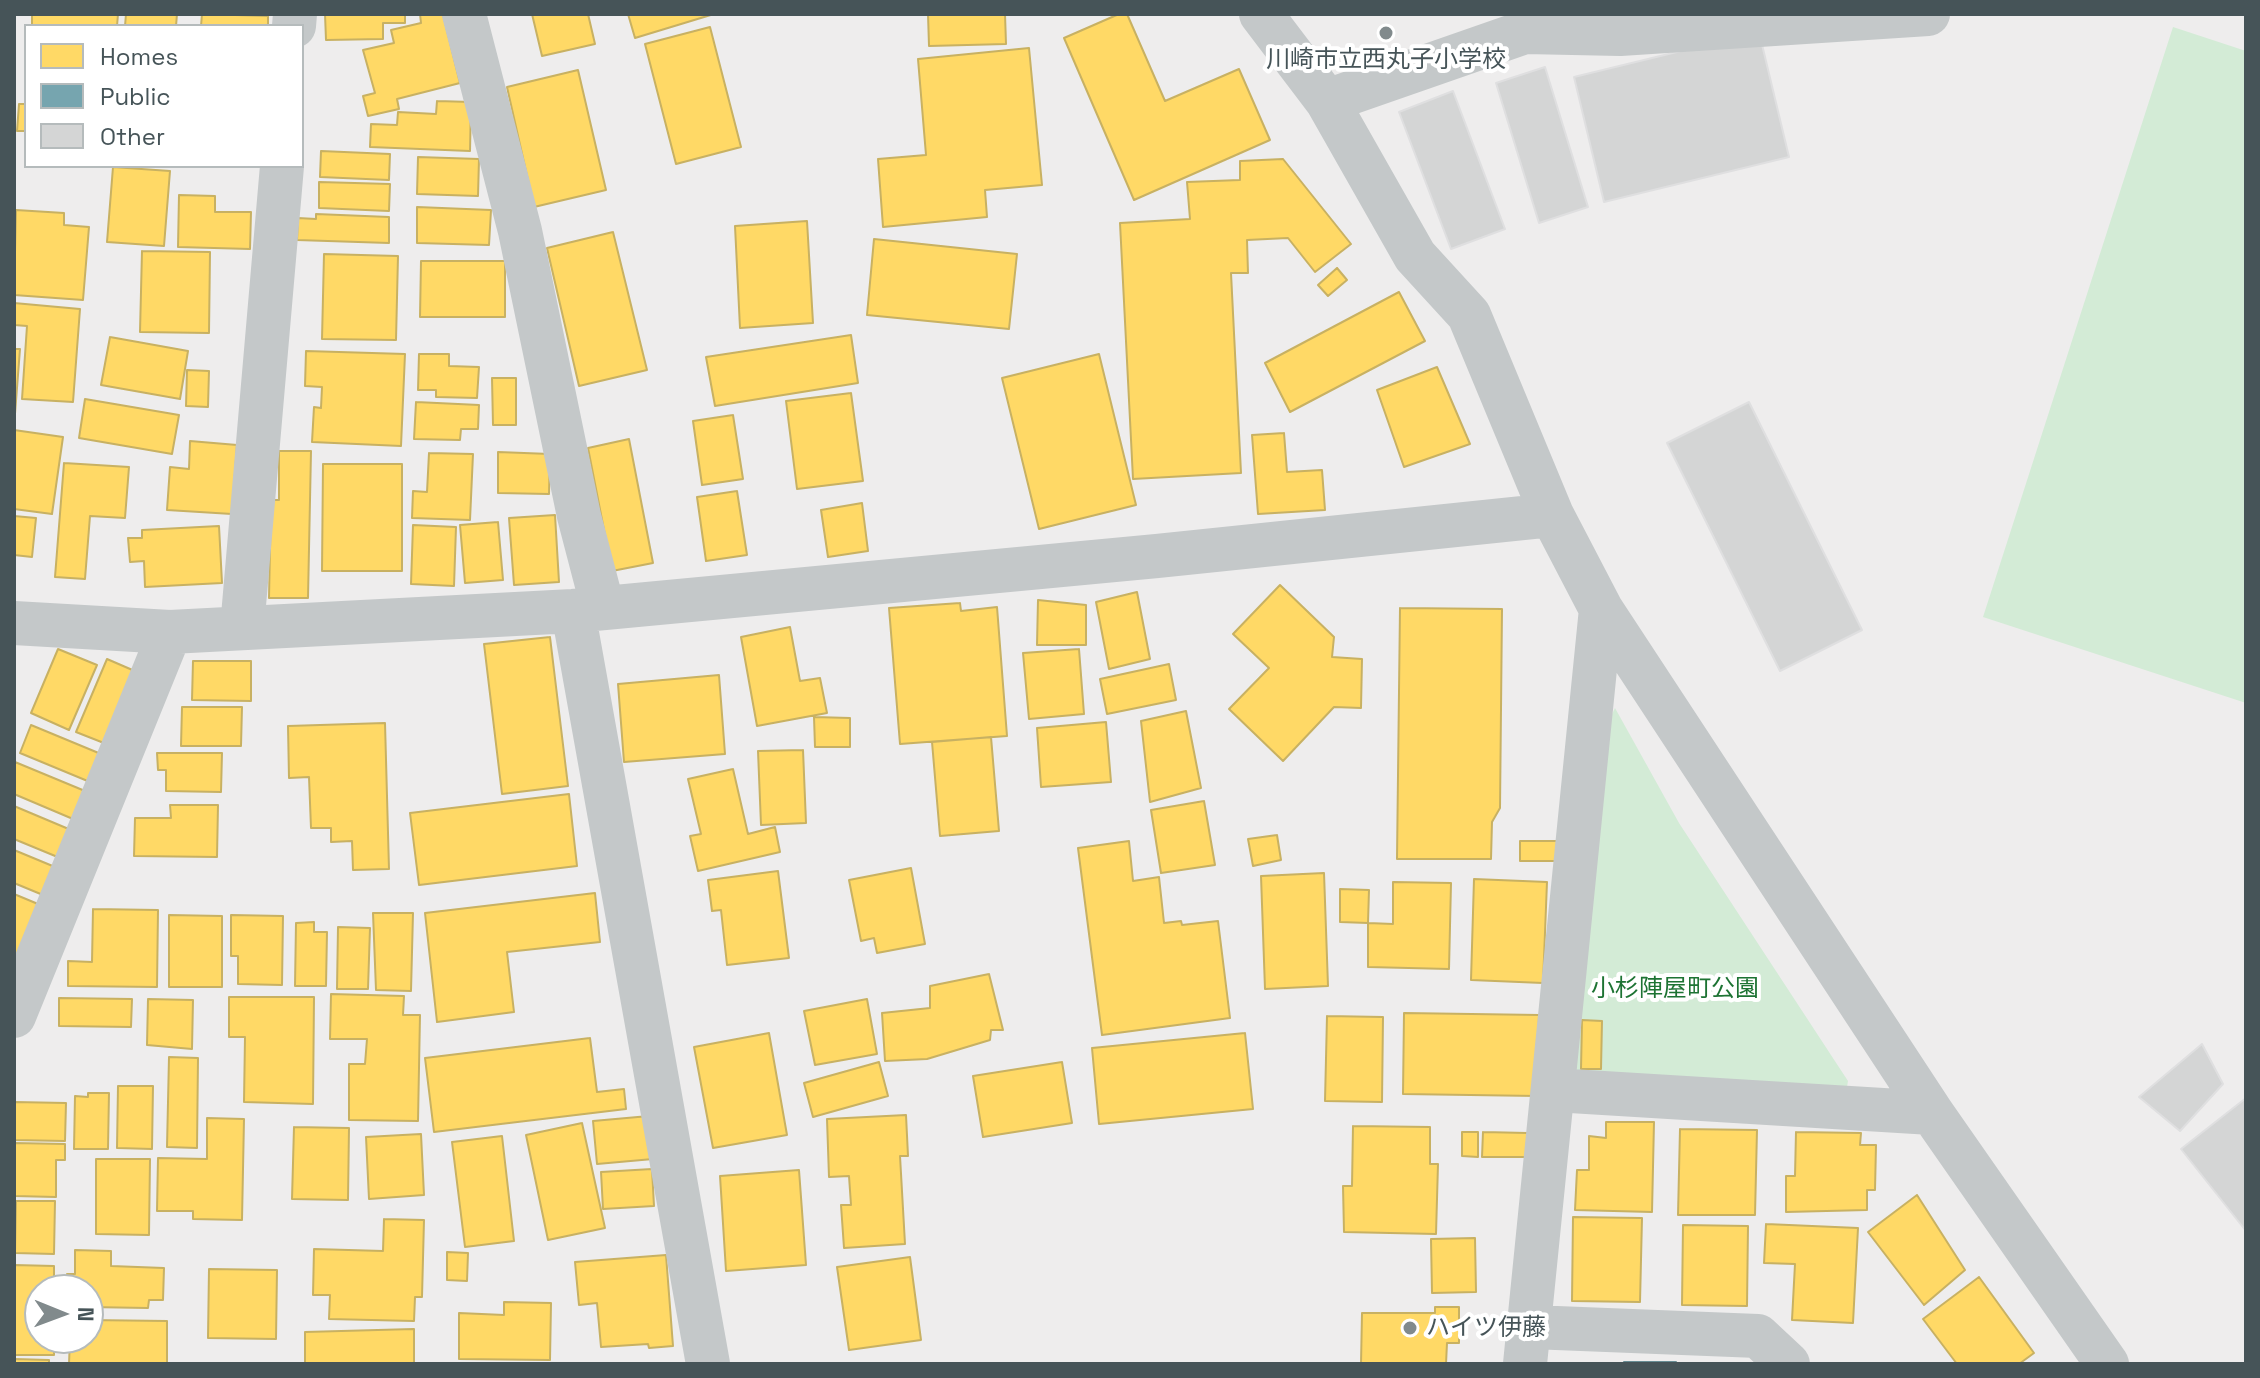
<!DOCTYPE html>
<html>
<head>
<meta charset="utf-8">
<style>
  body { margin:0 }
  #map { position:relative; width:2260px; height:1378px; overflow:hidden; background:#eeeded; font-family:"Space Grotesk",sans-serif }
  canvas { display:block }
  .frame { position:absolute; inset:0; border:16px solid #465458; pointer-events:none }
  .legend { position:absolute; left:24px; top:24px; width:280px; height:144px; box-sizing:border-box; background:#fff; border:2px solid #b5bbbc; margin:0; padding:10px 14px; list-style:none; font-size:24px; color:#465458 }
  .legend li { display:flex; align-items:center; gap:16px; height:40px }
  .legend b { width:40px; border:2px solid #b5bbbc }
  .north { position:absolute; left:24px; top:1274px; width:80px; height:80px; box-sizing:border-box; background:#fff; border:2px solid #b5bbbc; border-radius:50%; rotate:91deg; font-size:22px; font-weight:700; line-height:32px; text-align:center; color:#465458 }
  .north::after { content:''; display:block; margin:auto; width:28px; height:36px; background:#818a8c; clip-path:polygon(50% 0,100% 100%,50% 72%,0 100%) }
</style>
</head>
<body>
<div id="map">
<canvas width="2260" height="1378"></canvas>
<div class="frame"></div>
<ul class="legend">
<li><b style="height:22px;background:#ffd966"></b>Homes</li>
<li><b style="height:22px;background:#76a5af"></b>Public</li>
<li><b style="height:22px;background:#d4d5d5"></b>Other</li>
</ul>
<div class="north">N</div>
</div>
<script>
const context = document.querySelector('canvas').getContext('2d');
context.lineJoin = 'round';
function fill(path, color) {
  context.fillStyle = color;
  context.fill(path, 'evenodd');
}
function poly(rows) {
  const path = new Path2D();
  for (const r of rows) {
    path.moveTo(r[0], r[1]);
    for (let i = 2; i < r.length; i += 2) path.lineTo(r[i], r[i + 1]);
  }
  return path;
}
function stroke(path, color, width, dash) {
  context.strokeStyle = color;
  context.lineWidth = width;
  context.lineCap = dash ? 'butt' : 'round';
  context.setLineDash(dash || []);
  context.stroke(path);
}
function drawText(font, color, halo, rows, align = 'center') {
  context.font = font + ' "Space Grotesk","Noto Sans JP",sans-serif';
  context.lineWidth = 8;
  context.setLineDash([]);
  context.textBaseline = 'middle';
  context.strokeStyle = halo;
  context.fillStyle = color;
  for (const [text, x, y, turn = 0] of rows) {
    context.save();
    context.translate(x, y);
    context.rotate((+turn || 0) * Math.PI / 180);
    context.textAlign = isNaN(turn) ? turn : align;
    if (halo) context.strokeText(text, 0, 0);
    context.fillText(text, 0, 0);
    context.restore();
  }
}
const green = poly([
  [2173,27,2246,51,2246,703,1983,617],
  [1615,708,1679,823,1848,1081,1846,1093,1572,1078,1605,728]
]);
const homes = poly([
  [32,14,118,14,117,26,32,26,32,14],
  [126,14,177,14,176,26,125,26,126,14],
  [202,14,268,16,268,26,201,26,202,14],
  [325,14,405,14,405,23,383,23,383,39,326,40,325,14],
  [420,14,443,14,460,83,397,99,399,109,368,116,363,96,375,93,363,50,394,43,391,30,421,23,420,14],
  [532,14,588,14,595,44,542,56,532,14],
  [628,14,714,14,635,38,628,14],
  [928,14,1005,14,1006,44,929,46,928,14],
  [1119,14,1127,14,1165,101,1239,69,1270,140,1134,200,1064,38,1119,14],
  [710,27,741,147,676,164,645,44,710,27],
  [1029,48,1042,185,985,190,987,217,883,227,878,159,926,155,918,59,1029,48],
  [578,70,606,190,534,207,507,87,578,70],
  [437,101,471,102,470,151,370,147,371,124,397,125,398,112,436,114,437,101],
  [19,104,26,104,26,131,17,131,19,104],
  [321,151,390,154,389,180,320,177,321,151],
  [418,157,479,159,478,196,417,194,418,157],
  [1283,159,1351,244,1315,272,1288,238,1247,240,1248,273,1231,273,1241,473,1133,479,1120,223,1190,219,1187,182,1240,180,1240,161,1283,159],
  [113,167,170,171,164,246,107,242,113,167],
  [319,182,390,184,389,211,319,208,319,182],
  [179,195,215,196,215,212,251,212,250,249,178,247,179,195],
  [417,207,491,210,489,245,417,243,417,207],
  [16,210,64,213,64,225,89,227,83,300,14,295,16,210],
  [316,214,389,217,389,243,297,240,298,218,316,219,316,214],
  [807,221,813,323,740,328,735,226,807,221],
  [613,232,647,370,579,386,547,248,613,232],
  [874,239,1017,254,1009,329,867,315,874,239],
  [142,251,210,252,209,333,140,332,142,251],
  [324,254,398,256,396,340,322,339,324,254],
  [421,261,505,261,505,317,420,317,421,261],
  [1337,268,1347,280,1328,296,1318,285,1337,268],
  [1399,292,1425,341,1290,412,1265,363,1399,292],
  [14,303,80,309,73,402,22,399,27,326,14,325,14,303],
  [851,335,858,383,715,406,706,357,851,335],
  [110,337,188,351,180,399,101,385,110,337],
  [14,349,20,349,15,414,14,413,14,349],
  [306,351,405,354,401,446,312,442,314,407,321,408,322,387,305,386,306,351],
  [419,354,449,354,449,366,479,367,477,398,436,397,436,390,418,390,419,354],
  [1099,354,1136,505,1039,529,1002,378,1099,354],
  [1437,367,1470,444,1404,467,1377,390,1437,367],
  [187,370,209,371,208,407,186,406,187,370],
  [492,378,516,378,516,425,493,425,492,378],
  [851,393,863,481,797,489,786,401,851,393],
  [85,399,179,415,172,454,79,438,85,399],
  [416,402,479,405,478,429,461,429,460,440,414,439,416,402],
  [733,415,743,479,702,485,693,421,733,415],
  [14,430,63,437,52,514,14,509,14,430],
  [1284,433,1287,472,1322,470,1325,510,1258,514,1252,435,1284,433],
  [629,439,653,563,612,571,588,448,629,439],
  [190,441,237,445,232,514,167,510,170,467,189,469,190,441],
  [279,451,311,451,308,598,269,598,271,500,279,500,279,451],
  [498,452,550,454,549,494,498,493,498,452],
  [429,453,473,454,470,520,412,518,413,491,427,492,429,453],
  [64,463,129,467,125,518,90,516,85,579,55,577,64,463],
  [323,464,402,464,402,571,322,571,323,464],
  [737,491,747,555,706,561,697,497,737,491],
  [862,503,868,551,828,557,821,510,862,503],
  [555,515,559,582,514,585,509,518,555,515],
  [14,516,36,518,32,557,14,555,14,516],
  [498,522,503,580,465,583,460,525,498,522],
  [413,525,456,527,454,586,411,584,413,525],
  [219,526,222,583,145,587,144,561,130,562,128,538,142,538,142,530,219,526],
  [1280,585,1334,637,1332,657,1362,659,1361,708,1334,707,1283,761,1229,709,1269,668,1233,634,1280,585],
  [1137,592,1150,659,1109,669,1096,602,1137,592],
  [1038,600,1086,605,1086,645,1037,645,1038,600],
  [960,603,961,611,997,607,1007,736,900,744,889,608,960,603],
  [1400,608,1502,609,1500,808,1492,822,1491,859,1397,859,1400,608],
  [790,627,800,681,820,678,827,713,757,726,741,637,790,627],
  [550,637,568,786,502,794,484,644,550,637],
  [58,649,97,665,69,730,31,713,58,649],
  [1079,649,1084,714,1029,719,1023,653,1079,649],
  [107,659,144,675,114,747,76,732,107,659],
  [193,661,251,661,251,701,192,700,193,661],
  [1169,664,1176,700,1107,714,1100,679,1169,664],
  [719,675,725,754,624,762,618,684,719,675],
  [182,707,242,707,241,746,181,746,182,707],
  [1186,711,1201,788,1150,802,1141,721,1186,711],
  [814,717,850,718,850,747,815,747,814,717],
  [1106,722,1111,782,1041,787,1037,728,1106,722],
  [385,723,389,869,353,870,352,841,331,842,331,828,311,828,309,777,289,778,288,726,385,723],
  [31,725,101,754,90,782,20,753,31,725],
  [991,737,999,831,940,836,932,742,991,737],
  [803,750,806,823,761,825,758,751,803,750],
  [157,753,222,753,221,792,166,791,166,770,158,770,157,753],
  [15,762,85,791,73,819,14,794,15,762],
  [733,769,748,834,775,827,780,852,698,871,690,836,701,834,688,779,733,769],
  [569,794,577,866,419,885,410,813,569,794],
  [1204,801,1215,865,1161,873,1151,810,1204,801],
  [170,805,218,805,217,857,134,856,135,818,171,818,170,805],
  [14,806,71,830,60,858,14,839,14,806],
  [1277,835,1281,860,1253,866,1248,839,1277,835],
  [1129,841,1133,881,1159,877,1164,923,1181,921,1182,925,1218,921,1230,1018,1102,1035,1078,848,1129,841],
  [1520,841,1557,841,1556,861,1520,861,1520,841],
  [14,850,55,867,43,895,14,883,14,850],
  [911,868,925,944,877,953,874,938,861,941,849,880,911,868],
  [778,871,789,958,727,965,721,910,712,911,708,880,778,871],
  [1324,873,1328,986,1265,989,1261,876,1324,873],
  [1474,879,1547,882,1543,983,1471,980,1474,879],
  [1393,882,1451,883,1449,969,1368,967,1368,923,1393,924,1393,882],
  [1340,889,1369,890,1368,923,1340,922,1340,889],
  [595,893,600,942,507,952,514,1012,437,1022,425,913,595,893],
  [14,894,50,909,14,970,14,894],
  [93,909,158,910,157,987,68,986,68,961,92,962,93,909],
  [373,913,413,913,411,991,376,990,373,913],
  [169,915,222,916,222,987,169,987,169,915],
  [231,915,283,916,282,985,238,984,238,956,231,956,231,915],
  [314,922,314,932,327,932,326,986,295,986,296,923,314,922],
  [338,927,370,928,368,989,337,989,338,927],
  [989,974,1003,1030,991,1030,990,1040,927,1059,885,1061,882,1013,930,1008,930,986,989,974],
  [331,994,404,996,403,1015,420,1015,418,1121,349,1120,349,1064,365,1064,367,1039,330,1039,331,994],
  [229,997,314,997,313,1104,244,1102,245,1037,229,1037,229,997],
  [59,998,132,999,131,1027,59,1026,59,998],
  [148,999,193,1000,192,1049,147,1045,148,999],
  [867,999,877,1054,815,1065,804,1011,867,999],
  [1404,1013,1539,1015,1537,1096,1403,1094,1404,1013],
  [1327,1016,1383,1017,1382,1102,1325,1101,1327,1016],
  [1582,1020,1602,1021,1601,1069,1581,1069,1582,1020],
  [769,1033,787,1135,713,1148,694,1047,769,1033],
  [1245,1033,1253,1109,1099,1124,1092,1048,1245,1033],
  [590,1038,597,1092,624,1089,626,1109,434,1132,425,1058,590,1038],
  [169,1057,198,1058,197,1148,167,1147,169,1057],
  [879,1062,888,1096,813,1117,804,1083,879,1062],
  [1062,1062,1072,1123,983,1137,973,1076,1062,1062],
  [118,1086,153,1086,152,1149,117,1148,118,1086],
  [88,1093,109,1093,108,1149,74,1149,75,1096,88,1097,88,1093],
  [14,1102,66,1103,65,1141,14,1140,14,1102],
  [906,1115,908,1156,900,1156,905,1244,844,1248,841,1205,851,1205,849,1176,829,1177,827,1119,906,1115],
  [649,1116,653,1159,597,1164,593,1121,649,1116],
  [207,1118,244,1119,242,1220,193,1219,193,1211,157,1211,158,1158,207,1159,207,1118],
  [1606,1122,1654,1122,1652,1212,1575,1210,1577,1170,1589,1170,1589,1136,1606,1138,1606,1122],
  [582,1123,605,1228,548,1240,526,1135,582,1123],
  [1353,1126,1430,1127,1430,1164,1438,1164,1436,1234,1344,1232,1343,1186,1352,1186,1353,1126],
  [294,1127,349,1128,348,1200,292,1199,294,1127],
  [1680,1129,1757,1130,1755,1215,1678,1215,1680,1129],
  [1462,1132,1478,1132,1478,1157,1462,1156,1462,1132],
  [1483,1132,1527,1133,1527,1157,1482,1157,1483,1132],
  [1796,1132,1861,1133,1860,1145,1876,1145,1875,1190,1867,1190,1867,1210,1786,1212,1786,1176,1795,1176,1796,1132],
  [421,1134,424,1195,369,1199,366,1137,421,1134],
  [502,1136,514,1241,465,1247,452,1142,502,1136],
  [14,1143,65,1144,65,1160,56,1160,56,1197,14,1196,14,1143],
  [96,1159,150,1159,149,1235,96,1234,96,1159],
  [652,1169,654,1206,603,1209,601,1172,652,1169],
  [799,1170,806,1265,726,1271,720,1176,799,1170],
  [1917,1195,1965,1270,1924,1305,1868,1232,1917,1195],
  [16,1201,55,1201,54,1254,15,1253,16,1201],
  [1573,1217,1642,1218,1640,1302,1572,1301,1573,1217],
  [384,1219,424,1220,422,1297,415,1297,414,1321,329,1319,330,1295,313,1295,314,1249,383,1251,384,1219],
  [1766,1224,1858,1228,1853,1323,1792,1320,1795,1264,1764,1263,1766,1224],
  [1683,1225,1748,1226,1747,1306,1682,1305,1683,1225],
  [1475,1238,1476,1292,1432,1293,1431,1239,1475,1238],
  [75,1250,111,1251,111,1266,164,1268,163,1300,149,1300,148,1308,88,1307,88,1290,67,1290,67,1274,75,1274,75,1250],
  [447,1252,468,1253,467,1281,447,1280,447,1252],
  [666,1255,673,1346,649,1348,648,1344,601,1347,597,1303,579,1305,575,1262,666,1255],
  [910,1257,921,1340,849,1350,837,1267,910,1257],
  [14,1265,54,1266,54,1290,40,1290,40,1338,54,1338,54,1355,14,1355,14,1265],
  [209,1269,277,1270,276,1339,208,1338,209,1269],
  [1979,1277,2034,1353,2019,1364,1957,1364,1923,1319,1979,1277],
  [504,1302,551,1303,550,1360,459,1359,459,1313,504,1315,504,1302],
  [1435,1307,1459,1307,1459,1343,1447,1343,1446,1364,1361,1364,1362,1313,1435,1313,1435,1307],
  [88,1320,167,1321,167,1364,69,1364,70,1338,88,1338,88,1320],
  [414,1329,414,1364,305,1364,305,1332,414,1329],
  [14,1359,49,1360,49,1364,14,1364,14,1359]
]);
const public = poly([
  [1624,1362,1676,1362,1676,1364,1624,1364,1624,1362]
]);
const building = poly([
  [1759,32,1789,157,1604,202,1574,77,1759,32],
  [1545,67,1588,207,1539,223,1496,83,1545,67],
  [1453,91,1505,229,1451,249,1399,112,1453,91],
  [1749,402,1862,630,1780,671,1667,443,1749,402],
  [2202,1044,2223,1084,2180,1131,2139,1097,2202,1044],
  [2246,1098,2246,1231,2181,1149,2246,1098]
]);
const minor = poly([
  [464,14,520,231,579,516,603,608],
  [1261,14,1327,101,1415,256,1469,315,1552,515,1601,609,1932,1113,2107,1364],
  [294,26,295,14],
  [1327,101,1525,32,1620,34,1928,14],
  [573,611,708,1364],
  [14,623,170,632,573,611,1157,556,1552,515],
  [242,628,282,166],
  [14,1016,170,632],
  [1554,1090,1932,1113],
  [1531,1327,1758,1336,1788,1364],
  [1525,1364,1601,609]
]);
const markers = [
  [1386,33,8,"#818a8c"],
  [1410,1328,8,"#818a8c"]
];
const poiNames = [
  ["川崎市立西丸子小学校",1386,60],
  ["ハイツ伊藤",1426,1328,"left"]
];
const parkNames = [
  ["小杉陣屋町公園",1675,989]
];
fill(green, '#d3ebd6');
fill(homes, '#ffd966');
stroke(homes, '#c8b162', 2);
fill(public, '#76a5af');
stroke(public, '#688d95', 2);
fill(building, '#d4d5d5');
stroke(building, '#dfdfe0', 2);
stroke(minor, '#c4c8c9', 44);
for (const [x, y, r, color] of markers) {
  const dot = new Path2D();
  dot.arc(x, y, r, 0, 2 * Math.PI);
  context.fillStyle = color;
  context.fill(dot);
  stroke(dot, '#fff', 3);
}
drawText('24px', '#465458', '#fff', poiNames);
drawText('24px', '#1d7333', '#fff', parkNames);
</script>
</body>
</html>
